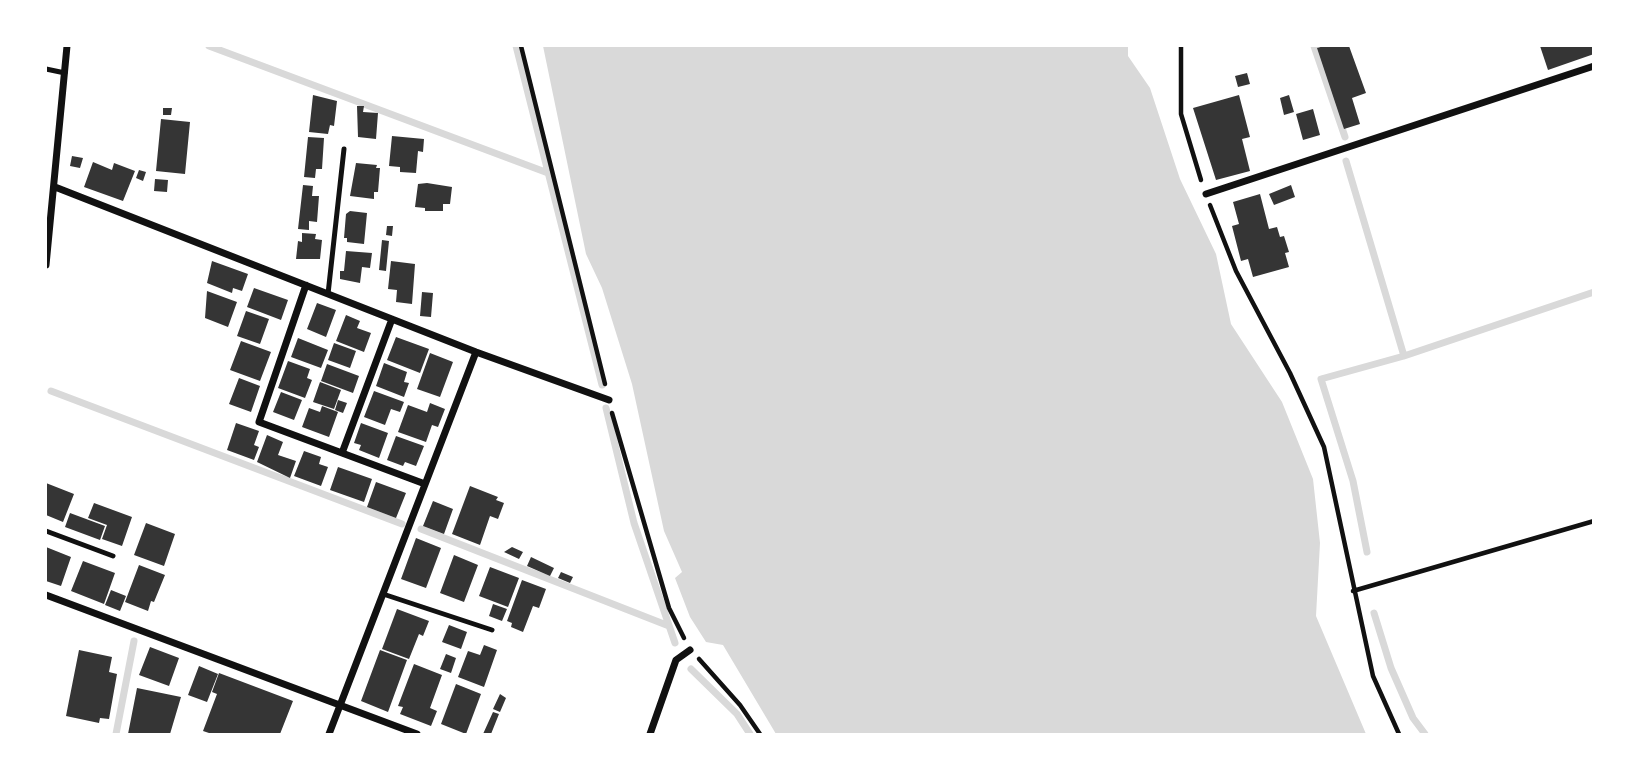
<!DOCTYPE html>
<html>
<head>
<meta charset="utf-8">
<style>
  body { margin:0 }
  #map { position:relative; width:1639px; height:780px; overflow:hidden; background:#fff; font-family:"Varela Round",sans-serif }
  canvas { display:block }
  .frame { position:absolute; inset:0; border:47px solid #fff; pointer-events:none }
</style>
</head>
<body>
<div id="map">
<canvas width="1639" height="780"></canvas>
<div class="frame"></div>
</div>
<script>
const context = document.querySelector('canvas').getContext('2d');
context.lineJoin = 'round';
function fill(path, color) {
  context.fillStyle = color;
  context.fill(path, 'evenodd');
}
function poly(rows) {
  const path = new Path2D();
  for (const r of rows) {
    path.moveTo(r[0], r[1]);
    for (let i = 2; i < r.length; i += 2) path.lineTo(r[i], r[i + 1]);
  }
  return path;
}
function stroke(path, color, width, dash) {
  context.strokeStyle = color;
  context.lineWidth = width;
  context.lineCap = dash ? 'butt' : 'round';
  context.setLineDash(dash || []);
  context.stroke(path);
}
const water = poly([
  [543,46,1128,46,1128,56,1150,88,1180,179,1216,254,1231,324,1282,402,1313,479,1320,543,1316,616,1366,734,776,734,723,645,706,642,690,617,675,578,682,572,664,531,632,384,602,288,586,254]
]);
const stream = poly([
  [209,46,548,173],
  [516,46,602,385],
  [1314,46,1345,137],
  [1346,161,1404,356,1321,379,1353,481,1367,552],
  [1404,356,1594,292],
  [51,391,402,524],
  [606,408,634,523,675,643],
  [421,529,669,626],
  [1374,613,1391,668,1413,718,1425,734],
  [691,669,737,714,750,734],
  [116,734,134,641]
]);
const building = poly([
  [1324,46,1349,46,1366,93,1352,98,1360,124,1344,129,1317,48],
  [1540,46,1594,46,1594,54,1548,70],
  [1247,73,1250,84,1238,87,1235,76],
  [313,95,337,101,334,126,330,125,328,134,309,132],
  [1239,95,1250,137,1242,139,1250,171,1216,180,1193,108],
  [1289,95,1294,112,1284,115,1280,98],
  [357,106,364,106,363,112,378,113,376,139,358,137],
  [163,108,172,108,171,115,163,115],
  [1313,109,1320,135,1303,140,1296,114],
  [161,119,190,122,185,174,156,171],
  [392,136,424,139,423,152,418,151,416,173,400,172,400,167,389,166],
  [308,137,324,138,322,169,316,169,315,178,304,177],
  [72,156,83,158,80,168,70,166],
  [93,162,112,170,114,163,135,171,123,201,84,187],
  [356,163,377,165,376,168,380,168,378,192,374,192,374,199,350,196],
  [139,170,146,172,143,181,136,178],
  [155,179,168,180,167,192,154,191],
  [427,183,452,187,450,204,443,204,443,211,425,211,425,208,415,207,418,184],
  [303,185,313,186,312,196,319,196,317,222,309,221,309,230,298,229],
  [1291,185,1295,197,1274,205,1269,194],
  [1260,194,1269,229,1277,227,1280,237,1284,236,1289,252,1285,253,1289,267,1253,277,1248,259,1241,261,1232,226,1239,224,1233,202],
  [350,211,367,213,364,244,347,242,347,238,344,238,346,214],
  [387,226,393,226,392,236,386,235],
  [302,233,316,234,315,239,322,240,320,259,296,259,298,241,302,242],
  [382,240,389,241,386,271,379,270],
  [346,251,372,253,370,268,362,267,360,283,340,279,340,271,344,271],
  [212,261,248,274,242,291,233,288,232,293,207,283],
  [391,261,415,264,412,304,396,302,397,290,388,289],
  [254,288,288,300,281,320,247,307],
  [207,291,237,302,228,327,205,318],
  [422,292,433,293,431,317,420,316],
  [317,303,336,310,326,337,307,329],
  [246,311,269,319,260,344,237,336],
  [346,315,360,321,357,328,371,333,364,352,336,341],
  [396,337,429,349,420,373,387,360],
  [298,338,328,350,321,368,291,357],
  [241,341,271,352,260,381,230,370],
  [334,343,356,351,350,368,328,360],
  [430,353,453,362,440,397,417,389],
  [288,361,310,369,307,378,312,380,305,398,278,388],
  [384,363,407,372,404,382,409,383,404,397,376,386],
  [327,364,359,376,353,393,321,381],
  [239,378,260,386,251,412,229,404],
  [320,382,341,390,334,409,313,402],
  [374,391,404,402,400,412,391,409,385,425,364,417],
  [281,392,302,400,294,420,273,412],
  [338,400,347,403,343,413,335,410],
  [430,403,445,409,438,427,432,425,426,442,398,432,408,405,427,412],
  [322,406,338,412,329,437,302,427,309,408,320,412],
  [236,423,259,431,254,445,259,447,254,460,227,450],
  [361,423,388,433,379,458,359,450,361,445,354,443],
  [267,435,283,442,278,455,296,461,290,478,257,462],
  [396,436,424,446,416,466,405,462,403,466,387,460],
  [304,451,321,457,319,464,328,467,321,486,294,476],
  [338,467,372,479,364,502,330,490],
  [376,482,406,493,396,518,367,507],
  [46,483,74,494,63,522,46,515],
  [470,486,498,497,496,500,504,503,498,519,490,516,480,545,452,534],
  [433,501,453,509,444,534,423,526],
  [94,503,132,517,122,546,102,539,107,525,88,518],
  [70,513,105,526,100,540,65,527],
  [146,523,175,534,164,566,134,555],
  [416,538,441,548,426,588,401,579],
  [46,547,71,557,61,586,46,581],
  [512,547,523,552,519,559,504,552],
  [454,555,478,565,464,602,440,593],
  [531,557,554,568,550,576,527,566],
  [83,561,115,573,104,604,71,591],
  [139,565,165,575,154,602,151,601,148,611,125,602],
  [490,567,519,578,508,607,479,596],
  [561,572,573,577,570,583,558,578],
  [522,580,546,589,539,608,533,606,523,632,511,627,512,623,507,621],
  [111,590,126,596,120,611,105,605],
  [493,604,507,609,502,621,489,616],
  [397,609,429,621,423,636,419,634,409,659,382,649],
  [449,625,467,632,461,649,442,642],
  [484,645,497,650,484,687,458,677,468,651,480,655],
  [150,647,179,658,169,686,139,675],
  [79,650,112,657,109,672,117,674,109,719,100,718,99,723,66,716],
  [380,650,407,660,388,712,361,701],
  [446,654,456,658,451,673,440,669],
  [414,664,442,675,430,708,437,711,431,726,400,714,403,707,398,706],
  [199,666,218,674,207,702,188,695],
  [219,673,293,701,280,734,212,734,203,731,217,694,212,692],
  [456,684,481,694,466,734,441,724],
  [137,688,181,697,170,734,128,734],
  [500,694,506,698,500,712,493,709],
  [493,712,499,714,491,734,483,734]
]);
const path = poly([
  [521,46,605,384],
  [1181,46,1181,114,1201,180],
  [1210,205,1236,271,1290,373,1324,447,1373,676,1399,734],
  [612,413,669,608,684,638],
  [1353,591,1594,521],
  [699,659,740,705,760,734]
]);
const service = poly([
  [46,69,65,73],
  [328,294,344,149],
  [46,531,113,556],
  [383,594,492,630]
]);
const minor = poly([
  [55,187,476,352,609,400],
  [1206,194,1594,66],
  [46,265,67,46],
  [306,285,259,422,425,484],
  [342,453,392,319],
  [46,595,417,734],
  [329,734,476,352],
  [650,734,676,660,690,650]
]);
fill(water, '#d9d9d9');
stroke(stream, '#d9d9d9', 7);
fill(building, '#353535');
stroke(path, '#111', 4.5);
stroke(service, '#111', 5);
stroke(minor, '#111', 7);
</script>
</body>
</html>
